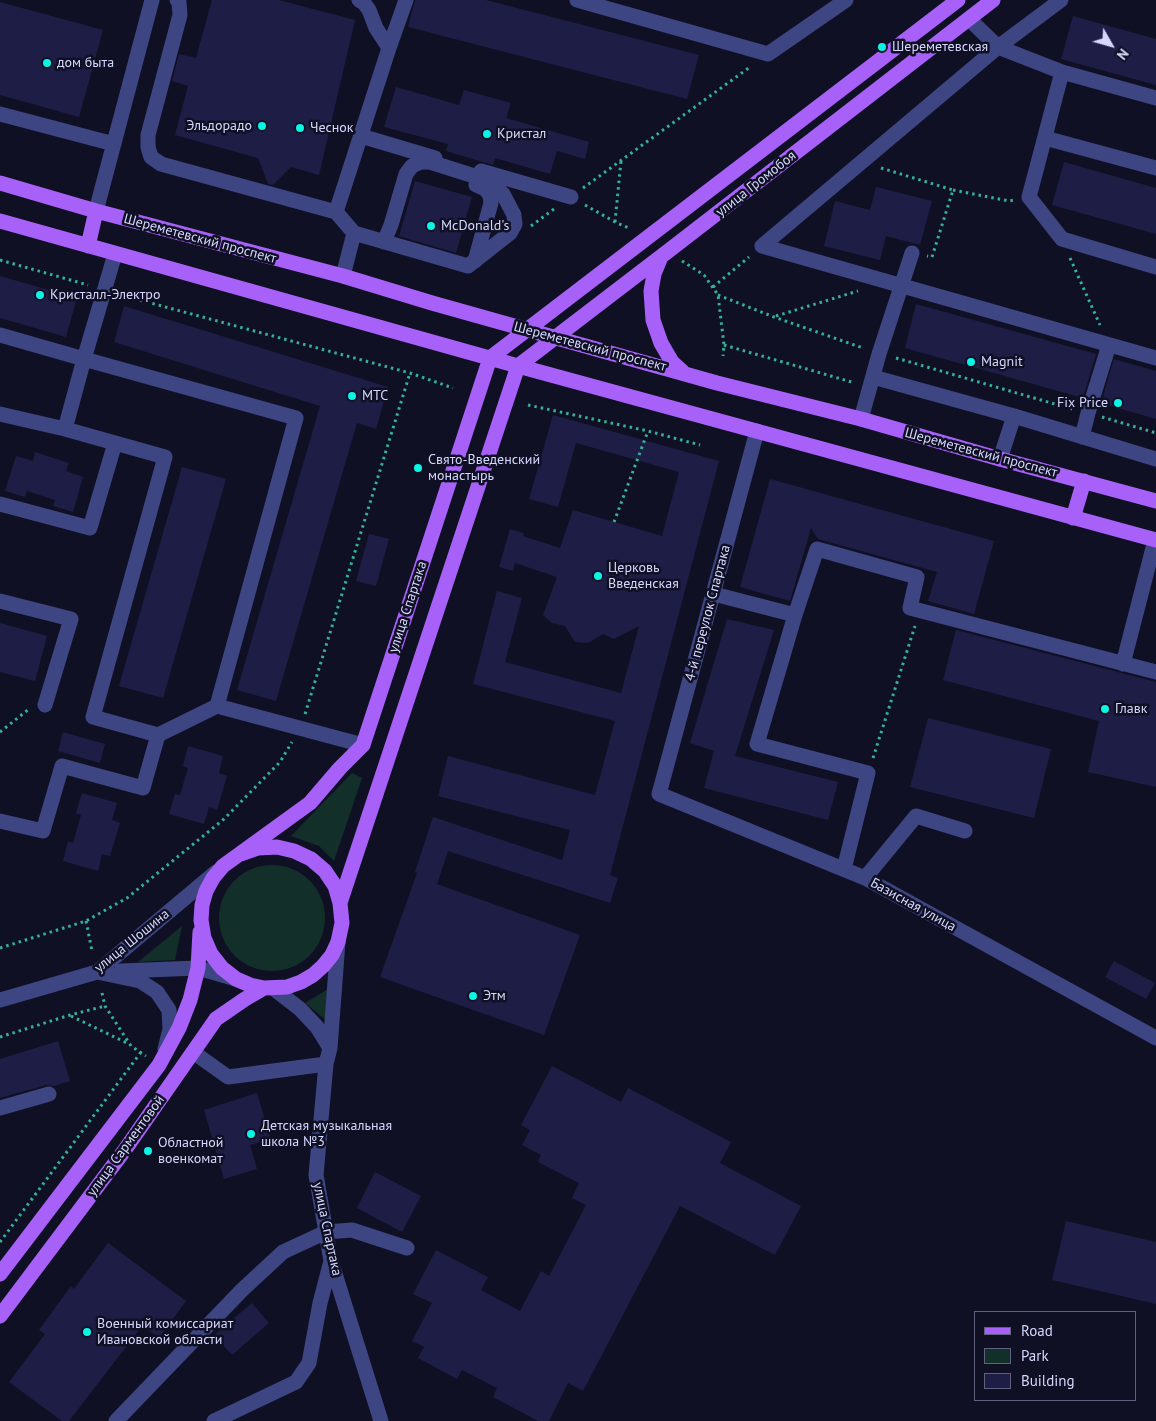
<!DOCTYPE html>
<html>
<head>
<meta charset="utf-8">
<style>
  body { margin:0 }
  #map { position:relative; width:1156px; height:1421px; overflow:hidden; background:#101025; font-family:"PT Sans",sans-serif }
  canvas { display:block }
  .legend { position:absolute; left:974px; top:1311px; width:162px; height:90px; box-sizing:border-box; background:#101025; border:1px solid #5f607b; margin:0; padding:6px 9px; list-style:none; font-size:15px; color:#d6d7fd }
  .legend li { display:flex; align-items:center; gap:10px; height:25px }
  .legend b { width:25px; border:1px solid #5f607b }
  .north { position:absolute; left:1086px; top:20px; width:50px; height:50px; -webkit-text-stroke:4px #101025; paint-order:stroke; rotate:128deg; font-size:14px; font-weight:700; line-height:20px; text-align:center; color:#d6d7fd }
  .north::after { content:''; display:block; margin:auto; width:18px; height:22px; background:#d6d7fd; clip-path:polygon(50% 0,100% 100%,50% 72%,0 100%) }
</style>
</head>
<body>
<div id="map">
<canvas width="1156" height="1421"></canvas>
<ul class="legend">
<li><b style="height:6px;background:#a761f8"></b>Road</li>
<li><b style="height:14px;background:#132f29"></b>Park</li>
<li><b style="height:14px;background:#1e1d45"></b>Building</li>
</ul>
<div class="north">N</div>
</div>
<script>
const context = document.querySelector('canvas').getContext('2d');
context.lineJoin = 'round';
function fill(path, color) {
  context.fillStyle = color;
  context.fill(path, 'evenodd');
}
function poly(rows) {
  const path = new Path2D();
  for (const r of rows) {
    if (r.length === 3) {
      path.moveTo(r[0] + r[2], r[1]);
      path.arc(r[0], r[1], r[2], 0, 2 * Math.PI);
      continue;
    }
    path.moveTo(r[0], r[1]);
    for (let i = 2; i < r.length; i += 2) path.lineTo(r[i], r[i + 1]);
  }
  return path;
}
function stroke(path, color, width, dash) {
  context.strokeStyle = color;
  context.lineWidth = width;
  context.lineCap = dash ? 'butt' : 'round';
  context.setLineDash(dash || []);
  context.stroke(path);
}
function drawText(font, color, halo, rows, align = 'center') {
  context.font = font + ' "PT Sans",sans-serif';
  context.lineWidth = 5;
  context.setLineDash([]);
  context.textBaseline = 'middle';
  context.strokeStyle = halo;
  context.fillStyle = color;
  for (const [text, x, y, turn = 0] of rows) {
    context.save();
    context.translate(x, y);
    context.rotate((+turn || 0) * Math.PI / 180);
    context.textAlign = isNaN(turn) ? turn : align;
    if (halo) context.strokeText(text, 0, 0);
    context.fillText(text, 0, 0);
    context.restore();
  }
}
const green = poly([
  [352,773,362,778,334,861,319,846,291,836],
  [272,918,53],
  [182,926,175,960,138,962],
  [328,989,326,1020,305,1003]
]);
const building = poly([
  [212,0,279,0,355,20,319,175,291,167,273,185,268,184,258,158,175,135,188,86,172,81,179,54,196,58],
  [415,0,486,0,699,55,687,99,408,27],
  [0,2,103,30,79,117,0,95],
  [1073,16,1156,39,1156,85,1061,59],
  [396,87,459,105,464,90,511,103,506,118,589,142,585,159,557,151,550,174,495,158,493,165,446,151,448,144,384,127],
  [1064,162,1156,188,1156,234,1052,205],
  [415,181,472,197,456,253,399,236],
  [876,187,932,201,920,245,886,236,880,260,824,246,835,201,870,210],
  [0,276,77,298,66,337,0,318],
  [916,304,1096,354,1083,398,905,348],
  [124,306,388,387,376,429,357,423,276,701,237,690,320,406,114,342],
  [1114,359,1156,371,1156,419,1101,403],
  [553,415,719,461,610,875,618,878,610,903,448,851,437,884,580,935,544,1035,380,977,417,873,415,872,433,817,562,860,570,830,438,796,448,756,595,795,615,721,473,684,497,591,522,598,505,662,621,693,639,626,614,639,603,634,588,643,575,642,565,626,552,623,543,615,557,577,515,563,513,571,499,567,510,529,524,533,523,536,560,548,573,510,662,536,679,472,576,443,558,507,529,499],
  [35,452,69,463,66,471,83,477,73,512,53,506,55,500,27,491,25,497,5,491,16,456,33,461],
  [182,467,226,479,163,698,119,686],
  [770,479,994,541,974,614,928,601,937,572,818,539,811,528,790,601,740,587],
  [369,534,389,539,376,586,356,581],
  [727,619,774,630,735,756,838,782,828,820,704,788,714,751,690,743],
  [0,623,47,636,35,681,0,672],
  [956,630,1156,682,1156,787,1088,772,1099,721,943,680],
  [928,718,1051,749,1034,818,910,787],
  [63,732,105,744,100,763,58,751],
  [188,746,223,756,219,773,227,776,217,810,209,807,204,824,169,814,175,794,180,795,188,768,183,766],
  [82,793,117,803,112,820,120,823,110,856,102,854,98,871,63,861,68,841,73,843,81,815,76,813],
  [1114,961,1155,983,1146,999,1105,977],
  [58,1041,70,1081,54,1086,46,1085,0,1098,0,1059],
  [552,1066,621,1102,628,1088,731,1142,720,1163,801,1206,775,1255,680,1206,583,1391,568,1383,549,1421,538,1421,493,1397,497,1388,462,1370,457,1379,418,1358,424,1347,412,1341,432,1303,413,1294,436,1250,488,1277,481,1290,520,1311,541,1271,549,1276,586,1205,572,1198,579,1183,538,1162,541,1155,522,1145,530,1130,521,1125],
  [257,1093,271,1139,250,1145,257,1169,224,1179,204,1110],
  [375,1172,421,1196,402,1232,357,1208],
  [1066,1221,1156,1242,1156,1304,1052,1280],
  [108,1243,186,1301,159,1338,142,1326,69,1421,62,1421,9,1382,45,1334,39,1330,71,1286,74,1289],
  [252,1303,269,1323,232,1355,214,1335]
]);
const path = poly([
  [881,168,953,190,932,257,927,256],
  [583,188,750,67],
  [953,190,1009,201,1014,200],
  [585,205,615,222,631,229],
  [615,222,621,161],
  [531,226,554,209],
  [1070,258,1100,325],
  [0,260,88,285],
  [682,261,704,275,718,295,724,345,723,356],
  [713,287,749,257],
  [121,295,410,373,453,388],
  [718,295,774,317,863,348],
  [776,316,858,291],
  [724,345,855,383],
  [896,358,1072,409],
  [528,405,648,431,700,445],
  [1102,417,1156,433],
  [614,522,648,431],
  [305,714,410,373],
  [0,732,29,709],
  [873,758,915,626],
  [86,921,92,951],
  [0,948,86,921,127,898,224,819,280,762,292,742],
  [102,993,105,1006,131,1046,146,1056],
  [71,1016,131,1045],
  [0,1037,70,1015,105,1006],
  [0,1242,141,1052]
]);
const minor = poly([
  [177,0,179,2,180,15,148,135,148,147,151,157,161,164,336,212,354,233,343,276],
  [359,0,364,3,369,10,376,28,389,48],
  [577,0,768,54,846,0],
  [969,19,998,47,1062,72,1156,98],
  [1062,72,1029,197,1062,239,1156,267],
  [0,114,114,144],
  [361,136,435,158],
  [1045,138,1156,168],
  [481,171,571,197],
  [96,211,152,0],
  [336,212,389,48,406,0],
  [354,233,468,266,510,233,515,224,514,215,503,194,490,181,430,162,421,162,412,166,406,174,391,225,384,242],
  [762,246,1156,358],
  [762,246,998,47,1061,0],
  [115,254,84,359,296,418,217,706,363,745],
  [475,261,491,203,490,195,485,189,476,185],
  [0,335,84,359,65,429],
  [873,377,1014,416],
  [0,414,65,429,115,443,90,528,0,504],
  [861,419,879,354,912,253],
  [757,431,659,794,865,878,1156,1038],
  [1082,437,1088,413,1109,345],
  [115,443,165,457,93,717,158,735,217,706],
  [1000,459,1014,416,1156,459],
  [714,594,795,615,817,549,917,577,910,608,1156,672],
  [0,601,71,619,45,705],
  [795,615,757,744,868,773,844,869],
  [1123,664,1155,540],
  [0,821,43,831,62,766,143,788,158,735],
  [865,878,916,816,965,831],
  [338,942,330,1048,326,1064,316,1175,331,1261,381,1421],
  [121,971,198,968,236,979],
  [97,972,140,981,157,992,169,1010,170,1029,165,1049],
  [273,988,300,1009,317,1027,330,1048],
  [0,1000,97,972,216,872],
  [193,1052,228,1077,326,1064],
  [0,1108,49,1094],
  [116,1421,242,1290,283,1252,326,1232,352,1230,407,1248],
  [214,1421,296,1382,309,1363,320,1303,331,1261]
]);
const major = poly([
  [0,183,96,211,343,276,432,303,717,383,861,419,1000,459,1156,501],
  [0,221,518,366,1156,540],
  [88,246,96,211],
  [661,257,654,274,651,291,653,320,661,343,672,362,683,372],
  [518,366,667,252,993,0],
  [1073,518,1084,481],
  [241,854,258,848,277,847,294,851,311,859,325,871,335,886,340,903,342,923,338,942,332,955,323,966,313,975,301,982,287,987,264,988,250,985,236,979,222,968,211,954,204,938,201,920,202,905,206,891,213,878,223,866,310,803,340,768,363,745,490,358,958,0],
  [340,903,518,366],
  [0,1274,159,1065,179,1028,190,1000,198,968,200,932],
  [0,1316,124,1151,216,1019,245,999,264,988]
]);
const markers = [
  [882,47,5,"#0af5e6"],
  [47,63,5,"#0af5e6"],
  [262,126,5,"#0af5e6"],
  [300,128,5,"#0af5e6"],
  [487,134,5,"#0af5e6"],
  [431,226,5,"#0af5e6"],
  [40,295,5,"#0af5e6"],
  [971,362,5,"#0af5e6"],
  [352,396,5,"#0af5e6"],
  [1118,403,5,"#0af5e6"],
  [418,468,5,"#0af5e6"],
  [598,576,5,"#0af5e6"],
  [1105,709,5,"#0af5e6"],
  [473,996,5,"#0af5e6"],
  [251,1134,5,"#0af5e6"],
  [148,1151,5,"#0af5e6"],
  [87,1332,5,"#0af5e6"]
];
const poiNames = [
  ["Шереметевская",892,47],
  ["дом быта",57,63],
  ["Эльдорадо",252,126,"right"],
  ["Чеснок",310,128],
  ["Кристал",497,134],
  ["McDonald's",441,226],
  ["Кристалл-Электро",50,295],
  ["Magnit",981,362],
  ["МТС",362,396],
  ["Fix Price",1108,403,"right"],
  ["Свято-Введенский",428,460],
  ["монастырь",428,476],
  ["Церковь",608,568],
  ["Введенская",608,584],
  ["Главк",1115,709],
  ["Этм",483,996],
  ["Детская музыкальная",261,1126],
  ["школа №3",261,1142],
  ["Областной",158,1143],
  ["военкомат",158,1159],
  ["Военный комиссариат",97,1324],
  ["Ивановской области",97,1340]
];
const streetNames = [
  ["улица Громобоя",756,184,-38],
  ["Шереметевский проспект",200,239,15],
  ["Шереметевский проспект",590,347,15],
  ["Шереметевский проспект",981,453,15],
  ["улица Спартака",408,607,-72],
  ["4-й переулок Спартака",708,613,-75],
  ["Базисная улица",913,905,29],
  ["улица Шошина",132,941,-39],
  ["улица Сарментовой",126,1146,-54],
  ["улица Спартака",327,1229,78]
];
fill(green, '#132f29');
fill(building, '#1e1d45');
stroke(path, '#34b296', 3, [2.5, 4]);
stroke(minor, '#3d4682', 15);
stroke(major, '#a761f8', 15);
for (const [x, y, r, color] of markers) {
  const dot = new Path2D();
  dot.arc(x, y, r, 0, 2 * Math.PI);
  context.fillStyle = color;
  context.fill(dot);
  stroke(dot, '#101025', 2);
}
drawText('14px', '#d6d7fd', '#101025', poiNames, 'left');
drawText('14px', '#d6d7fd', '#101025', streetNames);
</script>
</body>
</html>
